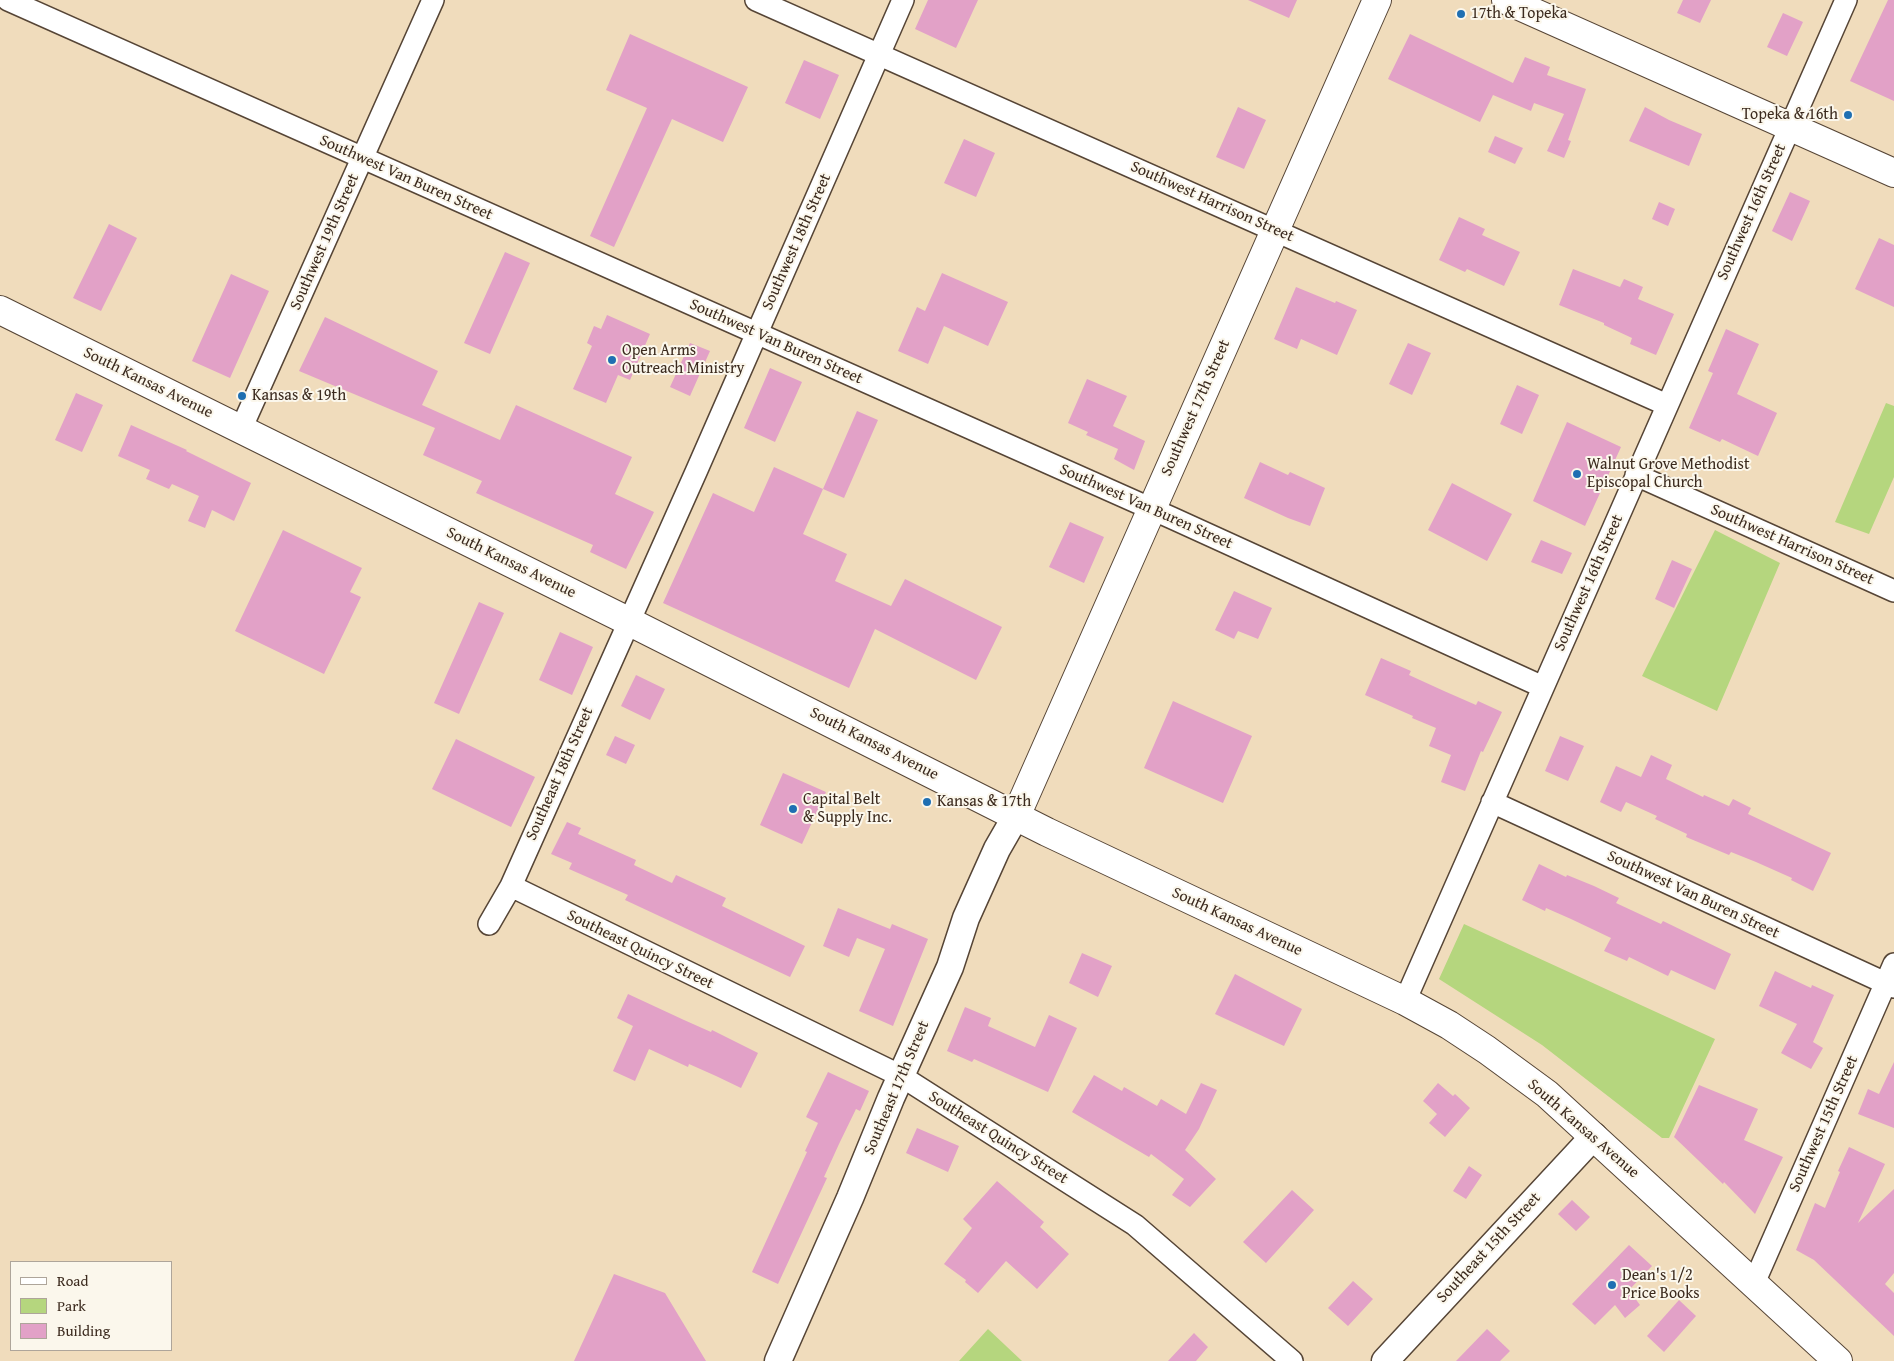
<!DOCTYPE html>
<html>
<head>
<meta charset="utf-8">
<style>
  body { margin:0 }
  #map { position:relative; width:1894px; height:1361px; overflow:hidden; background:#f0dcbc; font-family:"Gentium Book Plus",serif }
  canvas { display:block }
  .legend { position:absolute; left:10px; top:1261px; width:162px; height:90px; box-sizing:border-box; background:#fbf7ec; border:1px solid #aea59a; margin:0; padding:6px 9px; list-style:none; font-size:15px; color:#3b2a1e }
  .legend li { display:flex; align-items:center; gap:10px; height:25px }
  .legend b { width:25px; border:1px solid #aea59a }
</style>
</head>
<body>
<div id="map">
<canvas width="1894" height="1361"></canvas>
<ul class="legend">
<li><b style="height:6px;background:#fff"></b>Road</li>
<li><b style="height:14px;background:#b5d67e"></b>Park</li>
<li><b style="height:14px;background:#e2a1c7"></b>Building</li>
</ul>
</div>
<script>
const context = document.querySelector('canvas').getContext('2d');
context.lineJoin = 'round';
function fill(path, color) {
  context.fillStyle = color;
  context.fill(path, 'evenodd');
}
function poly(rows) {
  const path = new Path2D();
  for (const r of rows) {
    path.moveTo(r[0], r[1]);
    for (let i = 2; i < r.length; i += 2) path.lineTo(r[i], r[i + 1]);
  }
  return path;
}
function stroke(path, color, width, dash) {
  context.strokeStyle = color;
  context.lineWidth = width;
  context.lineCap = dash ? 'butt' : 'round';
  context.setLineDash(dash || []);
  context.stroke(path);
}
function drawText(font, color, halo, rows, align = 'center') {
  context.font = font + ' "Gentium Book Plus",serif';
  context.lineWidth = 4;
  context.setLineDash([]);
  context.textBaseline = 'middle';
  context.strokeStyle = halo;
  context.fillStyle = color;
  for (const [text, x, y, turn = 0] of rows) {
    context.save();
    context.translate(x, y);
    context.rotate((+turn || 0) * Math.PI / 180);
    context.textAlign = isNaN(turn) ? turn : align;
    if (halo) context.strokeText(text, 0, 0);
    context.fillText(text, 0, 0);
    context.restore();
  }
}
const green = poly([
  [1886,403,1894,406,1894,477,1869,534,1835,522],
  [1715,530,1780,563,1717,711,1642,676],
  [1464,924,1715,1039,1669,1138,1662,1138,1542,1045,1439,979],
  [988,1329,1022,1361,959,1361]
]);
const building = poly([
  [928,0,978,0,956,48,915,29],
  [1248,0,1297,0,1289,18],
  [1683,0,1711,0,1700,23,1677,13],
  [1888,0,1894,0,1894,101,1850,81],
  [1783,13,1803,22,1787,56,1767,47],
  [630,34,748,87,723,142,672,119,614,247,590,236,647,108,606,90],
  [1410,34,1513,83,1525,57,1550,67,1547,75,1586,89,1568,140,1571,141,1564,158,1547,151,1564,114,1534,103,1531,111,1493,95,1480,122,1388,79],
  [804,60,839,75,820,119,785,103],
  [1238,107,1266,120,1244,169,1216,157],
  [1645,107,1669,120,1702,134,1689,166,1629,141],
  [1495,136,1523,148,1515,164,1488,152],
  [964,139,995,153,976,197,944,183],
  [1790,192,1810,201,1792,241,1772,231],
  [1659,202,1675,209,1668,226,1652,219],
  [1459,217,1485,229,1482,235,1520,252,1504,286,1467,269,1465,272,1439,260],
  [109,224,137,238,101,311,73,298],
  [1879,238,1894,245,1894,307,1855,289],
  [505,252,530,263,490,354,464,343],
  [1573,269,1620,287,1624,279,1643,287,1638,299,1674,314,1656,355,1630,344,1632,338,1604,325,1604,323,1559,305],
  [942,273,1008,302,988,346,944,326,928,364,898,351,917,307,925,311],
  [231,274,269,291,230,378,192,361],
  [1296,287,1335,303,1336,301,1357,310,1337,355,1301,339,1297,349,1274,339],
  [607,315,650,334,630,380,618,375,606,403,573,389,592,346,587,343,594,326,601,329],
  [325,317,438,371,422,405,500,440,516,405,632,457,615,494,654,512,626,569,590,552,593,545,476,493,482,481,423,455,435,428,299,371],
  [1726,329,1759,344,1737,394,1777,413,1758,456,1722,439,1720,442,1689,428,1713,373,1708,371],
  [690,343,710,351,690,396,670,387],
  [1408,343,1431,353,1412,395,1389,384],
  [770,368,802,382,775,442,744,428],
  [1087,379,1127,396,1113,426,1145,441,1134,470,1114,459,1118,449,1086,435,1088,432,1068,423],
  [1517,385,1539,395,1522,434,1500,424],
  [76,393,103,405,82,452,55,440],
  [857,411,878,420,844,498,823,489],
  [1567,422,1621,447,1585,526,1533,501],
  [131,425,187,450,186,451,251,483,234,521,212,510,205,528,188,521,199,496,172,484,169,489,146,479,150,470,118,456],
  [1260,462,1288,475,1290,472,1325,488,1310,526,1288,518,1244,498],
  [774,467,823,489,803,534,847,554,835,581,891,606,905,579,1002,627,976,680,875,629,849,688,663,603,713,493,754,512],
  [1452,483,1512,514,1487,561,1428,530],
  [1070,522,1104,537,1084,583,1049,567],
  [283,530,362,568,350,592,361,597,324,674,235,631],
  [1541,540,1572,553,1562,574,1531,562],
  [1672,560,1692,569,1674,608,1655,599],
  [1234,591,1272,608,1258,639,1238,631,1234,639,1215,630],
  [479,602,504,613,459,714,434,703],
  [560,632,593,647,572,695,539,680],
  [1381,658,1411,671,1409,675,1444,691,1476,705,1478,701,1502,712,1483,752,1481,751,1465,791,1441,782,1451,755,1429,746,1436,728,1412,718,1413,716,1365,695],
  [636,675,665,689,650,720,621,706],
  [1173,701,1252,736,1223,803,1144,768],
  [615,736,635,745,626,764,606,755],
  [1560,736,1584,746,1568,781,1545,771],
  [456,739,535,777,511,827,432,789],
  [1651,755,1672,765,1666,779,1703,797,1704,795,1729,806,1733,799,1751,808,1748,814,1831,853,1813,891,1791,880,1792,878,1756,862,1731,852,1729,855,1686,837,1687,834,1655,819,1657,816,1626,802,1621,812,1600,802,1616,766,1641,777],
  [783,773,826,792,802,844,760,825],
  [567,822,581,828,578,834,636,860,634,865,672,883,676,875,726,898,722,906,805,946,790,977,625,900,628,895,569,869,572,863,551,854],
  [1539,864,1566,877,1567,875,1594,886,1619,898,1616,903,1661,924,1663,921,1731,954,1715,990,1671,970,1668,976,1629,957,1627,961,1604,951,1611,938,1571,919,1546,908,1545,911,1522,900],
  [838,908,890,929,892,924,928,939,893,1026,859,1011,885,949,857,938,849,957,823,946],
  [1082,953,1112,966,1098,997,1069,983],
  [1775,971,1811,988,1812,985,1834,995,1813,1042,1823,1048,1811,1069,1781,1053,1797,1024,1759,1006],
  [1235,974,1302,1009,1284,1046,1215,1014],
  [628,994,684,1020,711,1032,712,1030,758,1053,741,1088,716,1076,689,1064,688,1067,649,1049,635,1081,613,1071,633,1026,617,1018],
  [965,1007,991,1018,988,1026,1035,1047,1049,1015,1077,1028,1048,1092,974,1059,972,1062,947,1051],
  [1894,1062,1894,1128,1858,1114,1868,1089,1879,1094],
  [828,1072,869,1091,860,1111,856,1109,839,1144,824,1177,827,1178,778,1284,752,1272,807,1152,805,1151,818,1123,806,1117],
  [1094,1075,1122,1091,1124,1087,1157,1106,1161,1099,1186,1114,1201,1083,1217,1090,1199,1129,1185,1150,1216,1179,1190,1207,1172,1195,1184,1179,1151,1154,1149,1157,1072,1112],
  [1438,1083,1453,1096,1455,1094,1470,1108,1445,1137,1429,1123,1437,1114,1423,1101],
  [1699,1085,1758,1109,1744,1140,1783,1157,1755,1214,1724,1182,1723,1184,1674,1137],
  [917,1128,959,1146,948,1172,906,1153],
  [1849,1147,1885,1164,1858,1223,1894,1189,1894,1273,1885,1284,1894,1293,1894,1336,1814,1260,1796,1250,1815,1203,1825,1208,1840,1172,1838,1171],
  [1469,1166,1482,1175,1466,1199,1453,1191],
  [997,1181,1044,1222,1040,1227,1069,1254,1037,1289,1006,1261,978,1293,965,1282,966,1280,944,1264,972,1228,963,1219],
  [1292,1190,1314,1210,1266,1263,1243,1242],
  [1572,1200,1590,1217,1576,1231,1558,1214],
  [1629,1245,1652,1266,1629,1290,1640,1305,1625,1318,1615,1305,1595,1325,1572,1304],
  [614,1274,665,1293,706,1361,574,1361],
  [1353,1281,1373,1299,1348,1326,1328,1308],
  [1679,1300,1696,1316,1664,1352,1647,1336],
  [1487,1329,1510,1351,1500,1361,1456,1361],
  [1194,1333,1208,1347,1196,1361,1168,1361]
]);
const minor = poly([
  [8,0,1172,518,1543,687],
  [756,0,1667,405],
  [241,429,433,0],
  [1636,475,1894,591],
  [1492,802,1894,987],
  [511,886,901,1076,1135,1225,1292,1361],
  [489,924,511,886,696,472,903,0],
  [1405,1001,1846,0],
  [1754,1283,1894,964]
]);
const tertiary = poly([
  [778,1361,850,1198,891,1098,950,967,966,918,997,849,1016,816],
  [1385,1361,1594,1136]
]);
const secondary = poly([
  [0,310,628,621,1047,832,1405,1001,1449,1025,1487,1050,1547,1094,1838,1361],
  [1016,816,1377,0]
]);
const primary = poly([
  [1506,0,1894,173]
]);
const markers = [
  [1461,14,5,"#1f6fb2"],
  [1848,115,5,"#1f6fb2"],
  [612,360,5,"#1f6fb2"],
  [242,396,5,"#1f6fb2"],
  [1577,474,5,"#1f6fb2"],
  [927,802,5,"#1f6fb2"],
  [793,809,5,"#1f6fb2"],
  [1612,1285,5,"#1f6fb2"]
];
const poiNames = [
  ["17th & Topeka",1471,14],
  ["Topeka & 16th",1838,115,"right"],
  ["Open Arms",622,351],
  ["Outreach Ministry",622,369],
  ["Kansas & 19th",252,396],
  ["Walnut Grove Methodist",1587,465],
  ["Episcopal Church",1587,483],
  ["Capital Belt",803,800],
  ["& Supply Inc.",803,818],
  ["Kansas & 17th",937,802],
  ["Dean's 1/2",1622,1276],
  ["Price Books",1622,1294]
];
const streetNames = [
  ["Southwest Van Buren Street",406,178,24],
  ["Southwest Harrison Street",1212,202,24],
  ["Southwest 16th Street",1752,212,-66],
  ["Southwest 19th Street",325,242,-66],
  ["Southwest 18th Street",797,242,-66],
  ["Southwest Van Buren Street",776,342,24],
  ["South Kansas Avenue",148,383,26],
  ["Southwest 17th Street",1196,408,-66],
  ["Southwest Van Buren Street",1146,507,24],
  ["Southwest Harrison Street",1792,545,24],
  ["South Kansas Avenue",511,563,26],
  ["Southwest 16th Street",1589,583,-66],
  ["South Kansas Avenue",874,744,27],
  ["Southeast 18th Street",560,774,-66],
  ["Southwest Van Buren Street",1693,895,25],
  ["South Kansas Avenue",1237,922,25],
  ["Southeast Quincy Street",640,950,26],
  ["Southeast 17th Street",897,1088,-67],
  ["Southwest 15th Street",1824,1124,-66],
  ["South Kansas Avenue",1583,1129,41],
  ["Southeast Quincy Street",998,1138,32],
  ["Southeast 15th Street",1489,1248,-47]
];
fill(green, '#b5d67e');
fill(building, '#e2a1c7');
stroke(minor, '#564536', 24);
stroke(tertiary, '#564536', 29);
stroke(secondary, '#564536', 30);
stroke(primary, '#564536', 30);
stroke(minor, '#fff', 21);
stroke(tertiary, '#fff', 26);
stroke(secondary, '#fff', 28);
stroke(primary, '#fff', 28);
for (const [x, y, r, color] of markers) {
  const dot = new Path2D();
  dot.arc(x, y, r, 0, 2 * Math.PI);
  context.fillStyle = color;
  context.fill(dot);
  stroke(dot, '#fbf7ec', 2);
}
drawText('16px', '#3b2a1e', '#fbf7ec', poiNames, 'left');
drawText('16px', '#3b2a1e', '#fbf7ec', streetNames);
</script>
</body>
</html>
